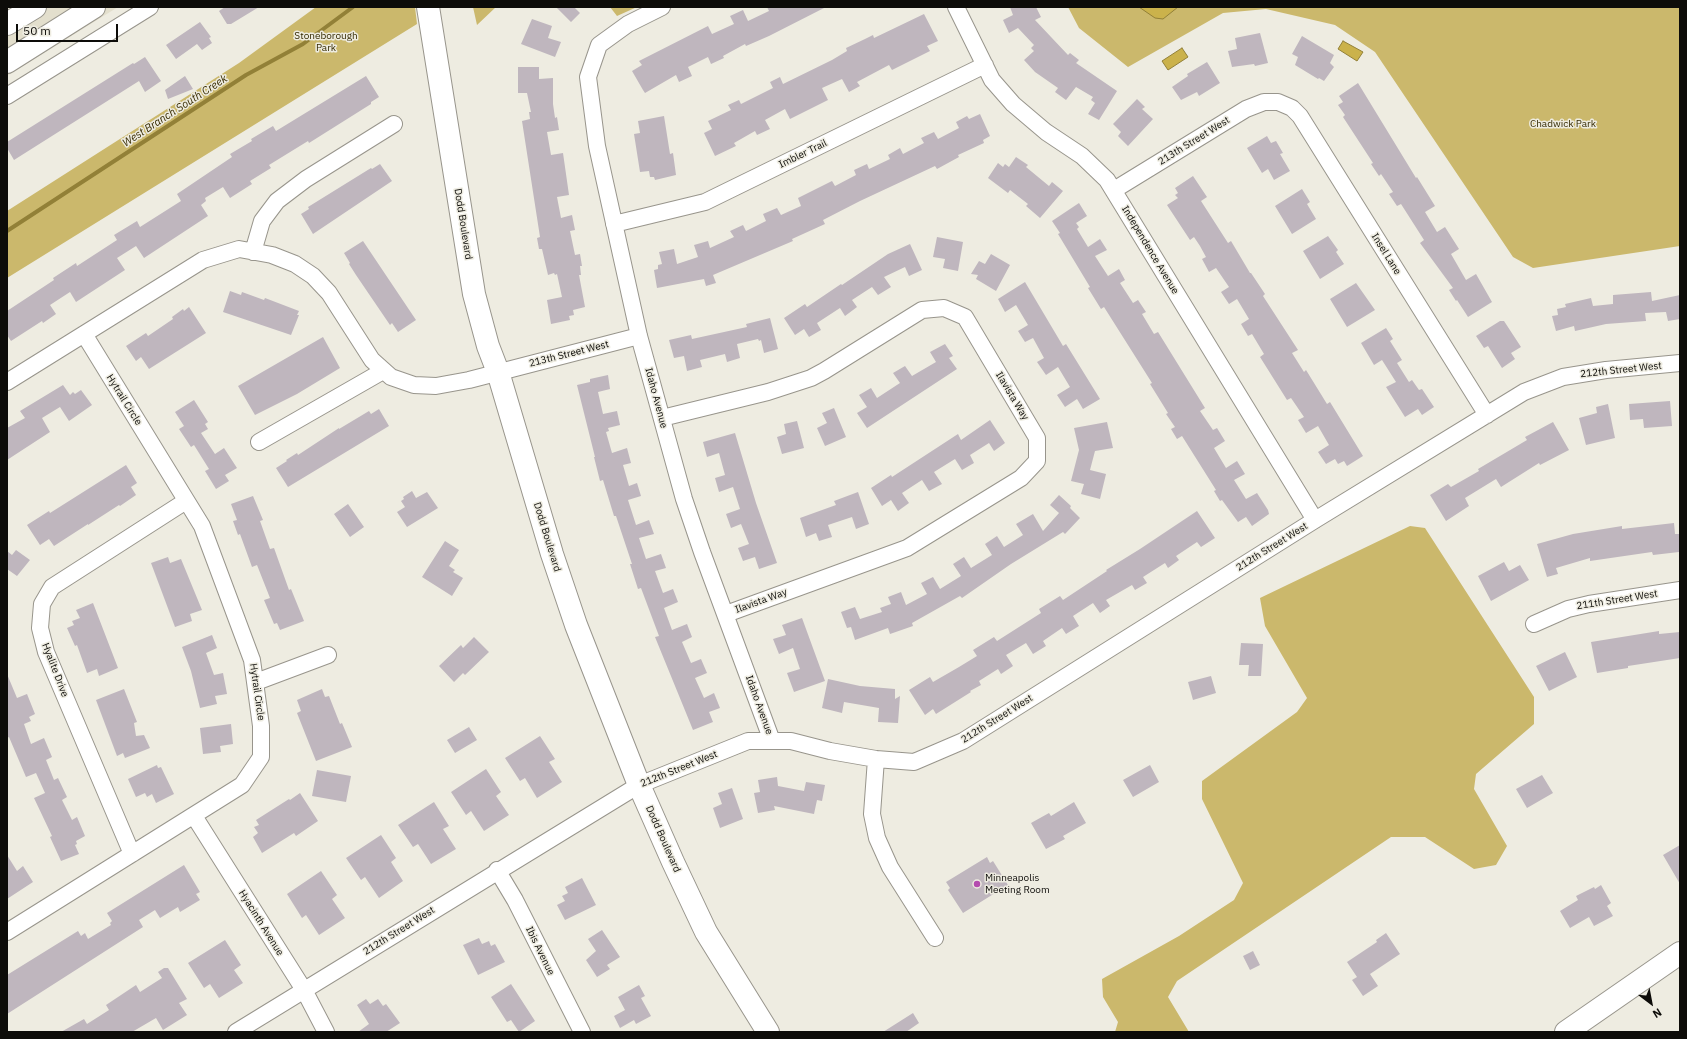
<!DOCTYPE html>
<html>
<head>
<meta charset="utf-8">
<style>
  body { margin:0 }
  #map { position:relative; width:1687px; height:1039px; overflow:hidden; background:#eeece1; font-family:"IBM Plex Sans",sans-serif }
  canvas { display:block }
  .frame { position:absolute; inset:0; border:8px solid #0d0c09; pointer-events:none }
  .north { position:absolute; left:1631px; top:983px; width:40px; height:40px; -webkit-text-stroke:3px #eeece1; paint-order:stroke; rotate:148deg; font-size:11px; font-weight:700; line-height:16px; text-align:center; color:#0d0c09 }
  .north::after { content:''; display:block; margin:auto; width:14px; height:18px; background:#0d0c09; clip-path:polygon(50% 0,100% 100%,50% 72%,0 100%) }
  .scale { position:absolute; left:16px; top:24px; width:102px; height:18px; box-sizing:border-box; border:2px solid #0d0c09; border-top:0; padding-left:5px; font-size:12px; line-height:14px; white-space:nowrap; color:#0d0c09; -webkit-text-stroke:3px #eeece1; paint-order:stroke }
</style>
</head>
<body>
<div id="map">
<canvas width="1687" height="1039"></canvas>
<div class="frame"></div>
<div class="north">N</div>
<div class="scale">50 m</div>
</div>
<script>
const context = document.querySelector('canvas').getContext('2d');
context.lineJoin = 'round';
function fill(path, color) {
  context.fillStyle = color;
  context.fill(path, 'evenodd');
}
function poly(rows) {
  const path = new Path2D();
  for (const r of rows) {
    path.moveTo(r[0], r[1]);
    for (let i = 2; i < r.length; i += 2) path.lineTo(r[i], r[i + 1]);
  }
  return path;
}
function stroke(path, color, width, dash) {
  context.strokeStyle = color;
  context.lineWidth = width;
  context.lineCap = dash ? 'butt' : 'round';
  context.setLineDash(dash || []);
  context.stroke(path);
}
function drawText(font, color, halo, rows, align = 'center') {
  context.font = font + ' "IBM Plex Sans",sans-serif';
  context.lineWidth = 3;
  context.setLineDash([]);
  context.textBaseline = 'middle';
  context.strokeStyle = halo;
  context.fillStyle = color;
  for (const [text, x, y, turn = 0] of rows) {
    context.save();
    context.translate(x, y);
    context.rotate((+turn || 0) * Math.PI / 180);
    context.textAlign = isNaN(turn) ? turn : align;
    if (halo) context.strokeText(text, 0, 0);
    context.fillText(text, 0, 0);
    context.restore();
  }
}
const built = poly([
  [7,7,118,7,7,76]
]);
const green = poly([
  [316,7,415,7,417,24,7,278,7,211,239,63],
  [473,7,496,7,477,25],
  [610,7,637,7,617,16],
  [1068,7,1680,7,1680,246,1533,268,1513,257,1375,52,1335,25,1266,9,1223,13,1128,67,1079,28],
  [1410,526,1425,528,1534,697,1534,724,1476,774,1474,789,1507,846,1496,865,1474,869,1425,837,1391,837,1177,981,1168,997,1189,1032,1115,1032,1118,1022,1103,997,1102,979,1179,936,1234,900,1243,883,1202,799,1202,781,1297,712,1307,698,1265,626,1260,598]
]);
const water = poly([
  [1139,7,1178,7,1163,19,1155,18,1139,7],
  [1343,41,1363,52,1357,61,1338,49,1343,41],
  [1182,48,1188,57,1168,70,1162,61,1182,48]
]);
const stream = poly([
  [7,231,246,75,303,44,353,7]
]);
const building = poly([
  [225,7,259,7,231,24,227,24,219,11],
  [556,7,574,7,580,13,571,22],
  [767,7,826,7,769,36,746,46,745,44,723,56,724,58,711,64,708,57,688,67,692,76,679,82,676,75,645,93,643,90,632,71,642,65,639,61,708,26,712,34,734,24,730,16,743,10,748,21,769,11],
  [1010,7,1036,7,1041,17,1035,20,1068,55,1070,53,1079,60,1076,63,1117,91,1099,120,1088,114,1095,103,1091,100,1093,97,1076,87,1066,100,1055,92,1058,88,1035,72,1024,60,1034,51,1031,48,1034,45,1018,28,1009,33,1003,20,1013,15],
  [924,14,938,41,927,46,930,51,892,70,889,65,857,82,860,86,849,92,842,79,822,88,828,100,790,119,785,109,765,120,770,129,757,135,755,131,734,143,736,146,715,156,704,133,712,129,708,121,731,110,728,105,739,100,741,104,773,88,770,82,780,77,783,84,832,60,847,51,846,48,865,39,873,35,874,38],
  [532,19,552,26,548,38,561,42,555,57,521,44],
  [200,22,211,37,209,38,212,43,202,50,197,44,176,59,166,45],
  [1260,33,1268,63,1255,66,1254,64,1232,67,1228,51,1237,49,1235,38],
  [1302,36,1334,55,1330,63,1334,67,1324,81,1319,78,1318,79,1295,65,1298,57,1292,54],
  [145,57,161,81,145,92,139,81,14,160,7,148,7,142,133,63,134,64],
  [1207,62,1220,83,1199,96,1197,92,1181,100,1172,87,1188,76,1187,74],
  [518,67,539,67,539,79,553,78,553,104,555,118,557,117,559,130,547,132,551,155,563,153,569,195,557,197,561,218,572,215,575,230,570,231,575,255,580,254,582,266,580,266,581,275,579,275,585,307,573,310,574,315,569,316,570,320,551,324,547,300,562,297,557,274,555,275,554,273,548,275,542,249,539,249,537,238,540,237,522,121,530,119,529,112,531,112,527,93,518,93],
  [185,76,193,89,168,99,165,90],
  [366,76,379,97,371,102,371,104,309,143,308,141,269,165,271,168,250,181,252,184,230,198,223,187,205,198,206,201,201,205,208,216,144,258,136,246,117,258,125,270,76,302,70,292,50,305,56,314,43,323,42,321,11,341,7,335,7,311,54,280,53,278,76,263,77,266,117,240,114,235,137,221,140,227,181,201,177,194,232,157,230,154,252,141,251,139,273,126,276,131],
  [1358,83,1416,178,1417,177,1435,206,1425,212,1437,232,1445,227,1459,249,1451,254,1466,280,1476,274,1492,302,1468,317,1457,300,1456,301,1449,290,1453,288,1420,243,1424,240,1401,204,1397,206,1389,194,1393,192,1381,174,1379,176,1371,164,1373,163,1343,117,1345,115,1338,105,1343,102,1339,96],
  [1137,99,1145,107,1142,109,1153,119,1128,146,1118,136,1121,132,1113,124],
  [980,114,990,136,983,140,984,143,958,155,959,157,937,169,935,166,860,201,823,220,825,224,792,239,793,241,713,275,716,283,706,286,704,279,657,288,654,270,658,269,658,265,662,264,659,252,674,249,677,264,698,257,694,245,708,241,710,248,734,237,730,231,743,225,746,231,766,221,763,214,777,208,781,215,801,206,798,198,832,181,835,186,856,175,854,170,867,164,869,169,890,159,888,155,900,148,903,154,924,143,921,138,934,132,938,139,959,128,956,122,967,116,969,119],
  [664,116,670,154,673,153,676,175,655,180,654,177,650,177,649,171,640,172,634,134,640,133,638,121],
  [1267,136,1271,143,1276,141,1283,153,1280,154,1290,171,1274,180,1268,169,1262,173,1247,148],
  [1016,157,1028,165,1026,167,1049,186,1052,182,1063,191,1040,218,1026,206,1028,204,1010,190,1008,193,988,178,998,163,1003,167,1005,164,1009,167],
  [380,164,392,181,313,234,301,214,309,209,308,207,371,168,372,169],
  [1193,176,1207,197,1201,201,1228,243,1231,241,1250,273,1251,273,1265,294,1263,296,1298,350,1292,353,1304,372,1306,370,1327,404,1330,402,1363,456,1347,466,1344,461,1338,464,1335,459,1326,464,1318,452,1329,445,1318,426,1306,433,1298,420,1304,417,1291,398,1287,400,1260,357,1264,354,1252,334,1248,336,1241,324,1249,319,1237,299,1229,304,1221,292,1229,287,1216,268,1209,272,1202,259,1206,257,1200,246,1194,237,1190,240,1167,205,1178,198,1175,195,1178,193,1175,188],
  [1302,189,1310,202,1307,204,1316,219,1292,234,1275,206],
  [1079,203,1087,216,1076,223,1079,227,1077,229,1088,247,1100,239,1107,250,1095,256,1108,276,1119,269,1125,280,1120,283,1133,303,1138,300,1146,312,1142,314,1154,334,1158,332,1205,408,1200,411,1213,430,1217,428,1225,441,1214,448,1226,468,1237,461,1245,474,1234,480,1246,499,1257,493,1268,510,1269,514,1252,526,1246,517,1238,522,1222,500,1220,501,1214,491,1216,490,1182,436,1177,439,1171,429,1175,427,1166,414,1168,413,1150,384,1152,383,1104,307,1101,309,1088,288,1090,287,1058,234,1060,233,1052,221],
  [1328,236,1338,250,1336,252,1344,264,1320,279,1303,251],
  [937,237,963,242,958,271,943,268,945,259,933,257],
  [363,241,416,320,398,332,392,323,390,325,356,275,349,264,350,263,344,253],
  [910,244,922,270,909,276,905,267,884,277,891,287,878,295,872,287,852,300,857,307,845,316,840,308,817,323,821,330,809,337,804,329,795,335,784,318,805,304,807,307,841,284,842,285,888,254],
  [991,254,1010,265,996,291,976,279,978,275,971,274,979,261,985,264],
  [1025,282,1063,346,1066,344,1100,399,1083,409,1077,399,1065,407,1057,395,1070,387,1058,367,1046,375,1037,362,1044,358,1033,338,1025,342,1018,331,1028,325,1016,305,1005,312,998,299],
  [1356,283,1375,310,1347,327,1330,299],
  [230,291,241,295,242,292,264,300,265,298,299,311,297,315,299,315,291,335,223,312],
  [1651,292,1652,301,1680,295,1680,319,1668,321,1666,312,1645,313,1646,321,1606,324,1575,331,1574,326,1556,331,1552,316,1558,315,1557,309,1566,307,1565,304,1591,298,1593,306,1613,304,1613,295],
  [189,307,206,333,149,369,141,357,136,361,126,346,146,333,148,336,173,319,172,317,183,309,184,311],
  [770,318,778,349,764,353,761,340,759,341,758,339,737,344,740,358,727,362,725,354,700,360,702,367,687,371,684,356,674,358,669,340,691,335,692,339,747,327,746,324],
  [1500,321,1504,321,1521,347,1511,353,1515,359,1502,368,1488,346,1484,348,1476,336],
  [1386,328,1393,339,1390,341,1402,360,1397,363,1409,382,1412,380,1419,390,1422,389,1434,407,1422,415,1418,409,1405,417,1386,387,1396,382,1382,360,1374,365,1361,343],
  [323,337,340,368,297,394,255,415,238,386],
  [945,344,953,356,949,358,957,369,867,428,857,413,867,407,859,395,871,388,877,398,900,383,893,373,905,366,912,376,936,362,930,352],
  [608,375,610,389,598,392,603,414,617,411,620,425,608,428,609,431,606,432,612,453,627,448,631,463,623,465,629,486,637,483,641,496,628,500,636,525,649,520,654,534,639,538,646,559,661,554,666,568,655,571,663,593,673,589,678,602,664,608,672,630,687,624,692,637,682,642,691,663,701,659,707,673,695,678,704,698,714,693,720,708,709,712,713,722,693,730,655,637,659,636,641,588,638,589,630,564,632,564,616,516,614,516,603,480,600,481,594,457,595,457,577,385,590,382,590,379],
  [63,385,70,395,73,392,75,394,81,390,92,405,69,421,60,407,42,418,50,432,7,460,7,428,25,418,20,411],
  [194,400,208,422,205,424,208,429,201,433,215,454,224,448,237,468,225,475,229,481,216,489,205,471,209,469,194,445,191,447,179,429,184,426,175,412],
  [1670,401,1672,426,1644,428,1643,419,1630,420,1629,404],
  [1608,404,1615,438,1586,445,1579,418,1597,413,1596,407],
  [834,408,846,437,825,446,817,428,827,423,822,413],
  [379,409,389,426,288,487,276,468,287,461,286,460,297,453,298,455,339,428,339,429,369,411,371,414],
  [990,420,1005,443,994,451,989,443,970,455,974,463,962,470,955,459,934,472,942,484,929,491,922,480,902,493,909,503,898,511,891,500,882,506,871,488,891,475,892,477,958,434,961,440],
  [797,421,804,448,782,454,777,437,786,434,784,424],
  [1107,422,1113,448,1095,451,1090,470,1106,474,1100,499,1081,494,1084,484,1071,481,1079,450,1074,428],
  [1553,422,1569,450,1540,465,1539,463,1501,487,1496,479,1465,498,1469,506,1446,521,1430,495,1448,484,1451,487,1479,471,1478,469,1527,440,1525,437],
  [735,433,756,503,777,563,759,569,755,557,743,561,738,548,749,544,741,524,731,528,726,514,740,509,733,487,719,492,715,478,725,475,719,453,707,457,703,442],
  [126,465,137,483,131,487,136,495,120,506,119,505,88,525,88,524,54,546,49,539,40,545,27,525,49,511,50,513],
  [412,491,416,498,427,492,438,508,407,527,397,512,405,507,401,501,404,499,403,497],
  [858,492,869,524,856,529,852,517,828,525,832,537,819,541,816,533,806,537,800,518,836,505,834,501],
  [1059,495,1071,506,1070,508,1080,518,1065,534,1063,532,1011,564,962,598,960,596,912,623,913,626,890,634,888,628,855,640,851,627,847,628,841,612,855,607,860,619,882,612,880,608,891,604,888,597,901,592,906,605,927,594,921,583,933,577,940,589,961,576,953,564,964,557,971,568,992,555,985,544,997,536,1004,547,1023,535,1016,524,1033,514,1043,531,1059,513,1050,505],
  [253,496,263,520,260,521,270,549,274,548,289,590,291,589,304,621,280,630,277,623,274,624,264,600,270,598,257,565,252,567,240,534,238,535,233,521,237,520,231,504],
  [348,504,364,527,350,537,334,514],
  [1197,511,1215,538,1201,547,1197,542,1176,556,1179,560,1168,568,1165,563,1143,577,1147,583,1135,590,1132,585,1106,600,1110,606,1100,613,1093,603,1073,616,1079,626,1066,634,1062,628,1043,641,1046,646,1033,654,1026,643,1006,655,1013,666,1001,674,998,669,979,681,981,685,970,691,971,692,936,714,933,709,925,715,909,690,930,677,933,682,959,667,977,656,973,650,994,637,997,641,1041,613,1039,609,1060,596,1063,600,1107,571,1106,570,1140,549],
  [1674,523,1675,534,1680,534,1679,552,1653,555,1652,552,1645,553,1590,561,1590,558,1556,568,1558,574,1547,577,1537,544,1573,534,1622,526,1622,529],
  [445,541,459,550,449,566,455,570,453,572,463,578,452,596,422,577],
  [16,550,30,560,17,576,7,569,7,551,12,555],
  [168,557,170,563,181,559,202,610,190,614,192,621,175,627,151,563],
  [1504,562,1509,571,1520,565,1529,580,1491,601,1478,576],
  [93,603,118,668,99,676,97,669,87,673,77,645,75,646,67,628,74,625,72,621,80,618,76,610],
  [802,618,825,681,794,692,787,673,800,669,793,648,779,654,773,639,786,635,782,625],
  [1659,631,1659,634,1680,632,1680,658,1628,666,1628,668,1597,673,1591,642],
  [212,635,217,648,206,653,214,675,223,673,227,694,215,696,217,704,200,708,191,671,182,647],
  [474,637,489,652,465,675,463,673,454,682,439,666,461,645,463,648],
  [1241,643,1263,644,1261,676,1248,676,1249,665,1239,665],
  [1565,652,1577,677,1549,691,1536,666],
  [7,674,17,698,27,694,35,714,29,717,31,721,24,724,31,744,44,738,52,757,46,760,54,780,58,778,67,797,62,800,72,820,77,817,85,836,76,841,77,844,75,845,79,854,61,861,50,837,52,836,34,798,45,793,36,773,26,777,9,737,7,738],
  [1211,676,1216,693,1193,700,1188,682],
  [828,679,860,686,895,689,895,699,900,696,898,723,878,722,879,708,844,702,842,713,822,708],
  [124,689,137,722,134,723,136,736,144,735,150,748,125,758,123,753,117,756,96,700],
  [322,689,325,697,329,696,340,724,342,723,352,747,316,761,297,713,301,711,297,700],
  [231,724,233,744,220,746,221,752,203,754,200,728],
  [469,727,477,740,455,753,447,740],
  [540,736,555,759,549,762,562,782,537,798,525,778,520,781,505,758],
  [157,765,158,768,161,767,174,794,156,803,152,794,147,797,145,793,136,797,128,779],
  [1150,765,1159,782,1133,797,1123,780],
  [486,769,501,792,496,796,509,815,484,831,471,811,466,815,451,792],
  [317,770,351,776,346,802,312,796],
  [1542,775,1553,793,1527,808,1516,789],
  [777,777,778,786,804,791,806,782,825,785,822,801,817,800,814,814,774,806,775,810,758,813,754,793,760,792,758,780],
  [732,788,743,819,720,828,713,808,722,804,718,793],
  [300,793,318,821,296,836,294,833,262,853,253,837,258,833,254,827,259,825,256,820,289,799,290,800],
  [434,802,449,826,443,829,456,849,431,864,418,844,413,847,398,825],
  [1074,802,1086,823,1063,836,1065,839,1046,849,1031,823,1049,813,1051,816],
  [381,835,396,858,391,862,403,881,379,898,365,877,361,880,346,858],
  [1680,845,1680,884,1663,855],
  [7,855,17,871,23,866,33,882,7,899],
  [987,857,990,863,993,861,1008,885,963,913,948,890,950,888,946,882],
  [184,865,200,892,196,894,200,900,180,912,178,907,160,918,155,910,139,920,143,927,7,1014,7,975,78,931,81,936,85,933,88,939,111,925,110,923,112,921,107,913],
  [321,871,337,895,332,899,345,918,319,935,306,915,302,918,287,894],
  [582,878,596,905,565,920,557,905,565,901,562,896,568,893,565,887],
  [1601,885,1611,903,1607,906,1613,916,1594,926,1589,917,1570,928,1560,911,1578,900,1576,896,1594,887,1595,889],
  [602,930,620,957,607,965,610,969,597,977,586,960,596,951,588,939],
  [1386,933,1400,954,1370,974,1378,986,1363,996,1352,980,1357,977,1347,962,1377,942,1376,940],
  [479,938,482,944,489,941,491,946,495,944,505,962,478,975,463,945],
  [225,940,241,965,234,970,243,983,219,998,210,984,204,988,188,963],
  [1253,951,1260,965,1250,970,1243,956],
  [164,968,168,968,187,999,179,1003,187,1015,163,1030,156,1018,132,1032,61,1032,84,1019,87,1024,109,1010,106,1005,136,985,140,992,162,978,158,972],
  [511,984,535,1021,519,1032,511,1020,507,1022,491,997],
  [639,985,645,996,641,998,651,1016,636,1024,634,1020,620,1028,614,1016,625,1010,618,997],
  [366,999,370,1004,378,999,383,1006,386,1004,400,1023,386,1032,358,1032,369,1024,357,1005],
  [913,1013,919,1023,906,1032,883,1032]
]);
const street = poly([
  [662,7,628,24,599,45,588,77,597,146,639,336,684,499,702,552,772,741],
  [956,7,992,80,1013,104,1046,132,1082,156,1107,180,1315,520],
  [7,96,150,7],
  [1114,190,1246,109,1264,102,1278,102,1292,108,1300,116,1487,415],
  [614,224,705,202,985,65],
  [253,252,262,221,277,201,306,179,394,124],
  [7,382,203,260,239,249,272,255,295,264,313,276,329,293,372,360,391,377,414,385,436,386,469,380,639,336],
  [662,418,768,392,811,378,824,371,922,310,944,308,965,317,1037,438,1037,461,1021,478,907,548,726,614],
  [259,442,383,371],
  [1534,624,1568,609,1589,604,1680,590],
  [256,682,328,655],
  [876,759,872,814,877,838,890,867,935,938],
  [194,816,304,990,326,1032],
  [132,854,46,652,40,628,42,604,52,587,186,501],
  [497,870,515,900,582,1032],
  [7,932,242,785,261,757,261,726,252,660,202,526,84,334],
  [236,1032,639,785,748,741,791,741,830,751,876,759,914,762,963,741,1315,520,1524,392,1563,377,1606,370,1680,363]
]);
const secondary = poly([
  [428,7,474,294,488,346,498,372,552,554,576,625,639,785,673,862,706,932,768,1032],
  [1566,1032,1680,953]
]);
const primary = poly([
  [7,24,35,7],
  [7,62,94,7]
]);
const markers = [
  [977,884,4,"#b44caf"]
];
const parkNames = [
  ["Stoneborough",326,36],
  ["Park",326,48],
  ["Chadwick Park",1563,124]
];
const streetNames = [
  ["213th Street West",1194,141,-32],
  ["Imbler Trail",803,154,-26],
  ["Dodd Boulevard",463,224,81],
  ["Independence Avenue",1150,250,59],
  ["Insel Lane",1386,254,58],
  ["213th Street West",569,354,-14],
  ["212th Street West",1621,370,-6],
  ["Ilavista Way",1012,396,59],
  ["Idaho Avenue",656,398,75],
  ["Hytrail Circle",124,400,58],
  ["Dodd Boulevard",547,537,73],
  ["212th Street West",1272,547,-32],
  ["211th Street West",1617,600,-9],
  ["Ilavista Way",761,601,-20],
  ["Hyalite Drive",55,670,69],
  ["Hytrail Circle",257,692,82],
  ["Idaho Avenue",759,705,70],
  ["212th Street West",997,719,-32],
  ["212th Street West",679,769,-22],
  ["Dodd Boulevard",663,839,66],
  ["Hyacinth Avenue",261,923,58],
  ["212th Street West",399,931,-32],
  ["Ibis Avenue",540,951,64]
];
const poiNames = [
  ["Minneapolis",985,878],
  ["Meeting Room",985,890]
];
const waterNames = [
  ["West Branch South Creek",175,111,-33]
];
fill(built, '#e3dfcd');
fill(green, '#cbb86c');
fill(water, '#cbb24b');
stroke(water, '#928037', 1);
stroke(stream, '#928037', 4);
fill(building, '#bfb6be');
stroke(street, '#98958c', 18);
stroke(secondary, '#98958c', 24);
stroke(primary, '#98958c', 24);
stroke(street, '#fff', 16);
stroke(secondary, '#fff', 22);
stroke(primary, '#fff', 22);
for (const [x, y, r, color] of markers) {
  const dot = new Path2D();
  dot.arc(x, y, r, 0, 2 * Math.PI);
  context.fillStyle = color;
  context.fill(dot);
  stroke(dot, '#eeece1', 1.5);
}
drawText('10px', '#332900', '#eeece1', parkNames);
drawText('10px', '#0d0c09', '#eeece1', streetNames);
drawText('10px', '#0d0c09', '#eeece1', poiNames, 'left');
drawText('italic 11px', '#362b00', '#eeece1', waterNames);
</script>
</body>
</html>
